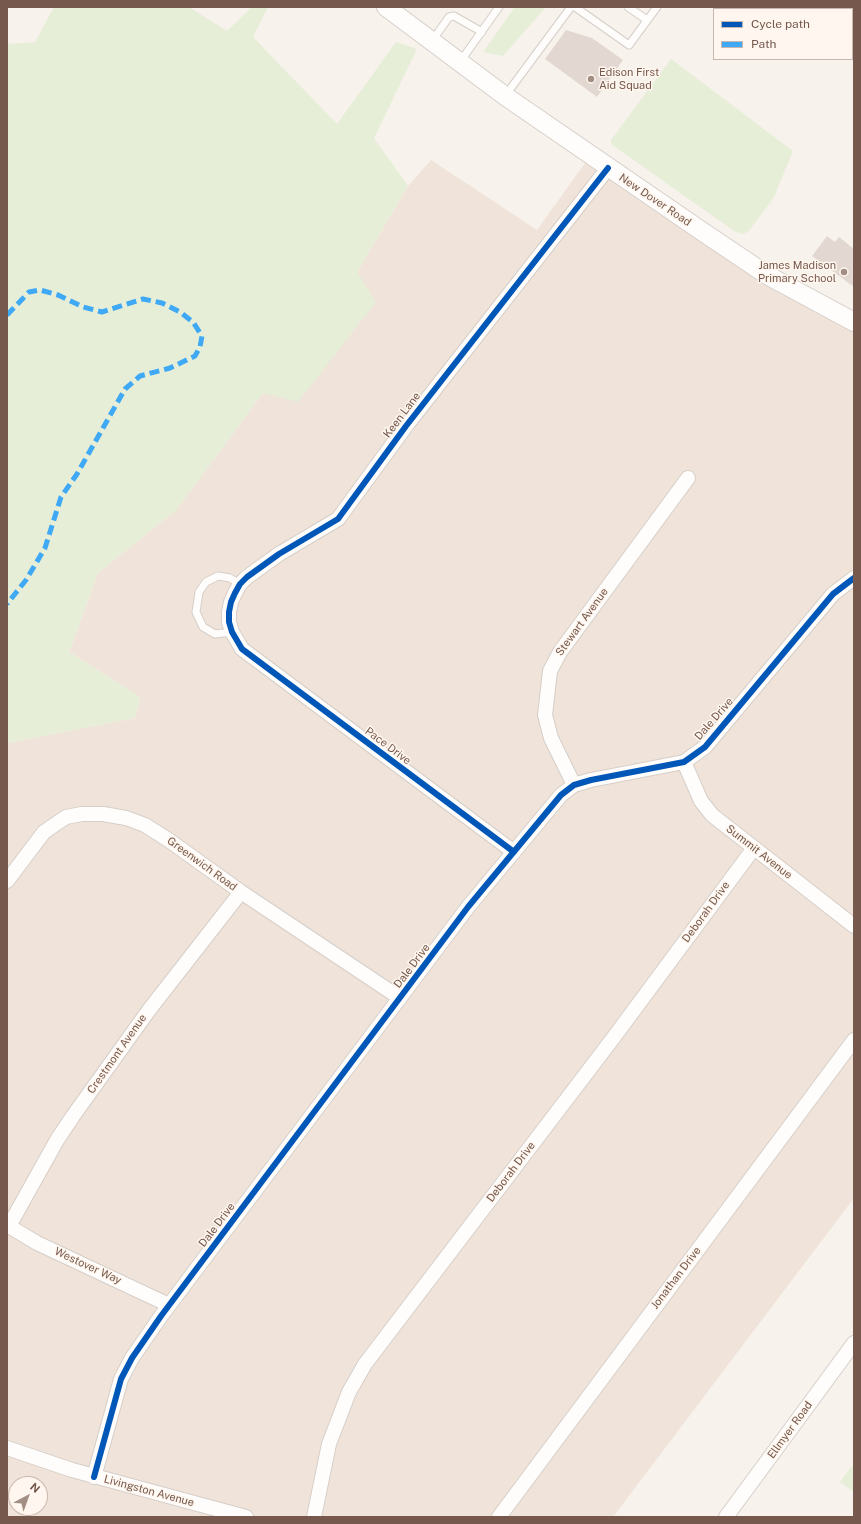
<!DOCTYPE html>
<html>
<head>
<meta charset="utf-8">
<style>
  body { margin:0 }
  #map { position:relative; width:861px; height:1524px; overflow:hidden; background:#f7f2ec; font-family:"Public Sans",sans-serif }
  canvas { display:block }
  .frame { position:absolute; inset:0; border:8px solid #76584c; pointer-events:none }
  .legend { position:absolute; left:713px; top:8px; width:140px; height:52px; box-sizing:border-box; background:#fff7ef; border:1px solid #c8b7ae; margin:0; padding:5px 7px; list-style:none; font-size:12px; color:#76584c }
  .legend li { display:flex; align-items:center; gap:8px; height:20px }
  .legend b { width:20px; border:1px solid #c8b7ae }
  .north { position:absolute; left:8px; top:1476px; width:40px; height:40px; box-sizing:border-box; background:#fff7ef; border:1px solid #c8b7ae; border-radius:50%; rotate:41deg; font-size:11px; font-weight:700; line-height:16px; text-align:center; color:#76584c }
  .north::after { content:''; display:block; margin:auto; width:14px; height:18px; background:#a38e84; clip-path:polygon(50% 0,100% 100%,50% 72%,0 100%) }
</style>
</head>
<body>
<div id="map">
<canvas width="861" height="1524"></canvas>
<div class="frame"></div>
<ul class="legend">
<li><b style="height:5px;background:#0057b8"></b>Cycle path</li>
<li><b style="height:5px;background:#3fa9f5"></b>Path</li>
</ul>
<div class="north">N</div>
</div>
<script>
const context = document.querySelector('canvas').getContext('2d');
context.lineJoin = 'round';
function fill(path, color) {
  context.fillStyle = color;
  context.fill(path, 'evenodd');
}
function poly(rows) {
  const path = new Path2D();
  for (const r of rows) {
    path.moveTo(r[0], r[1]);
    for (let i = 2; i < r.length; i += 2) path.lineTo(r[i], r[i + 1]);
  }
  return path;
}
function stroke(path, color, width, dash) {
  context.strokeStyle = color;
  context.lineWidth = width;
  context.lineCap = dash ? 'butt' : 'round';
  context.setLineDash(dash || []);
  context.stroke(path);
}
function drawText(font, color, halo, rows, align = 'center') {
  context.font = font + ' "Public Sans",sans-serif';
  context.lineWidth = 3;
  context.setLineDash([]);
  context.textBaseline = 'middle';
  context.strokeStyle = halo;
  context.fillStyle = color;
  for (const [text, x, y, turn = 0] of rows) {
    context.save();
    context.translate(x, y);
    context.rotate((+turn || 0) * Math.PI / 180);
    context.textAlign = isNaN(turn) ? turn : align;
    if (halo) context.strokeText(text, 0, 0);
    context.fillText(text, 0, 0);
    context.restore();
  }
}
const residential = poly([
  [590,156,854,322,854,1198,613,1517,7,1517,7,743,135,718,140,697,69,652,98,573,176,510,263,393,357,272,408,186,431,160,537,230],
  [16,1484,40,1484,40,1508,16,1508]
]);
const green = poly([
  [54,7,189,7,227,31,252,7,268,7,253,37,337,124,396,42,417,49,374,138,408,186,357,272,376,302,298,402,263,393,176,510,98,573,69,652,140,697,135,718,7,743,7,44,35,42],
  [515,7,546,7,503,56,483,52],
  [671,59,793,151,774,197,749,231,743,234,734,231,611,144,611,140],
  [854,1463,854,1492,840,1482]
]);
const building = poly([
  [566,30,592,38,623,60,597,97,545,59],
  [827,236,835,242,839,237,854,249,854,287,812,256]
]);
const service = poly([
  [575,7,629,45,657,7],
  [628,7,647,20],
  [432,41,449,17,454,16,482,32],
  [460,62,499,7],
  [505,96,571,7],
  [232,632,215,634,203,627,196,612,199,592,206,582,218,576,230,578,240,584]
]);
const minor = poly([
  [684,762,701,801,712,815,854,926],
  [574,785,551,738,545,715,550,671,560,652,688,478],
  [514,852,242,649,232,632,229,622,229,612,231,602,235,593,240,584,247,577,279,554,338,519,406,426,608,168],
  [7,881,44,832,66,817,82,814,103,814,126,818,145,825,170,841,241,892,400,998],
  [7,1225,37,1243,169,1305],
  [9,1226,57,1140,73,1116,149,1010,241,892],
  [7,1448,72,1470,246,1517],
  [94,1477,121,1379,132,1358,161,1316,468,907,561,795,574,785,591,780,684,762,705,747,833,594,854,578],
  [314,1517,329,1444,349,1392,365,1364,614,1037,754,848],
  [499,1517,854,1040],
  [726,1517,854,1343]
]);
const tertiary = poly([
  [386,7,505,96,703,232,767,275,854,322]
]);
const quiet = poly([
  [7,315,29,292,40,290,58,295,83,307,102,312,143,299,162,303,180,312,193,322,202,336,200,347,195,356,170,368,140,376,125,389,77,474,61,497,45,548,26,580,7,604]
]);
const cycleway = poly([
  [514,852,242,649,232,632,229,622,229,612,231,602,235,593,240,584,247,577,279,554,338,519,406,426,608,168],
  [94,1477,121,1379,132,1358,161,1316,468,907,561,795,574,785,591,780,684,762,705,747,833,594,854,578]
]);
const markers = [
  [591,79,4,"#a38e84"],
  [844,272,4,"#a38e84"]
];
const poiNames = [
  ["Edison First",599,73],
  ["Aid Squad",599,86],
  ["James Madison",836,266,"right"],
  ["Primary School",836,279,"right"]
];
const streetNames = [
  ["New Dover Road",655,200,34],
  ["Keen Lane",402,415,-53],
  ["Stewart Avenue",582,622,-54],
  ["Dale Drive",714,719,-49],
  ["Pace Drive",388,746,37],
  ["Summit Avenue",759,852,38],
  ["Greenwich Road",202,864,36],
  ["Deborah Drive",706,912,-54],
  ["Dale Drive",412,966,-53],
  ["Crestmont Avenue",117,1054,-55],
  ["Deborah Drive",511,1172,-53],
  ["Dale Drive",217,1225,-53],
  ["Westover Way",88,1266,25],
  ["Jonathan Drive",676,1278,-53],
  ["Ellmyer Road",790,1430,-54],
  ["Livingston Avenue",149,1491,15]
];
fill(residential, '#f0e4da');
fill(green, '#e6eed7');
fill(building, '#e2d8d1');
stroke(service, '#d6cec8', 9);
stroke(minor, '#d6cec8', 16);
stroke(tertiary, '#d6cec8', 20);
stroke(service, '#fefdfc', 7);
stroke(minor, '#fefdfc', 14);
stroke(tertiary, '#fefdfc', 18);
stroke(quiet, '#3fa9f5', 5, [10, 5]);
stroke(cycleway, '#0057b8', 6);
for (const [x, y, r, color] of markers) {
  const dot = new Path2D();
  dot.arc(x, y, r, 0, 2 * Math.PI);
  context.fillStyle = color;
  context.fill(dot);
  stroke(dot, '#fff7ef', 1.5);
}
drawText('11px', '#76584c', '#fff7ef', poiNames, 'left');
drawText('11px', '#76584c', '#fff7ef', streetNames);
</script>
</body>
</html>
